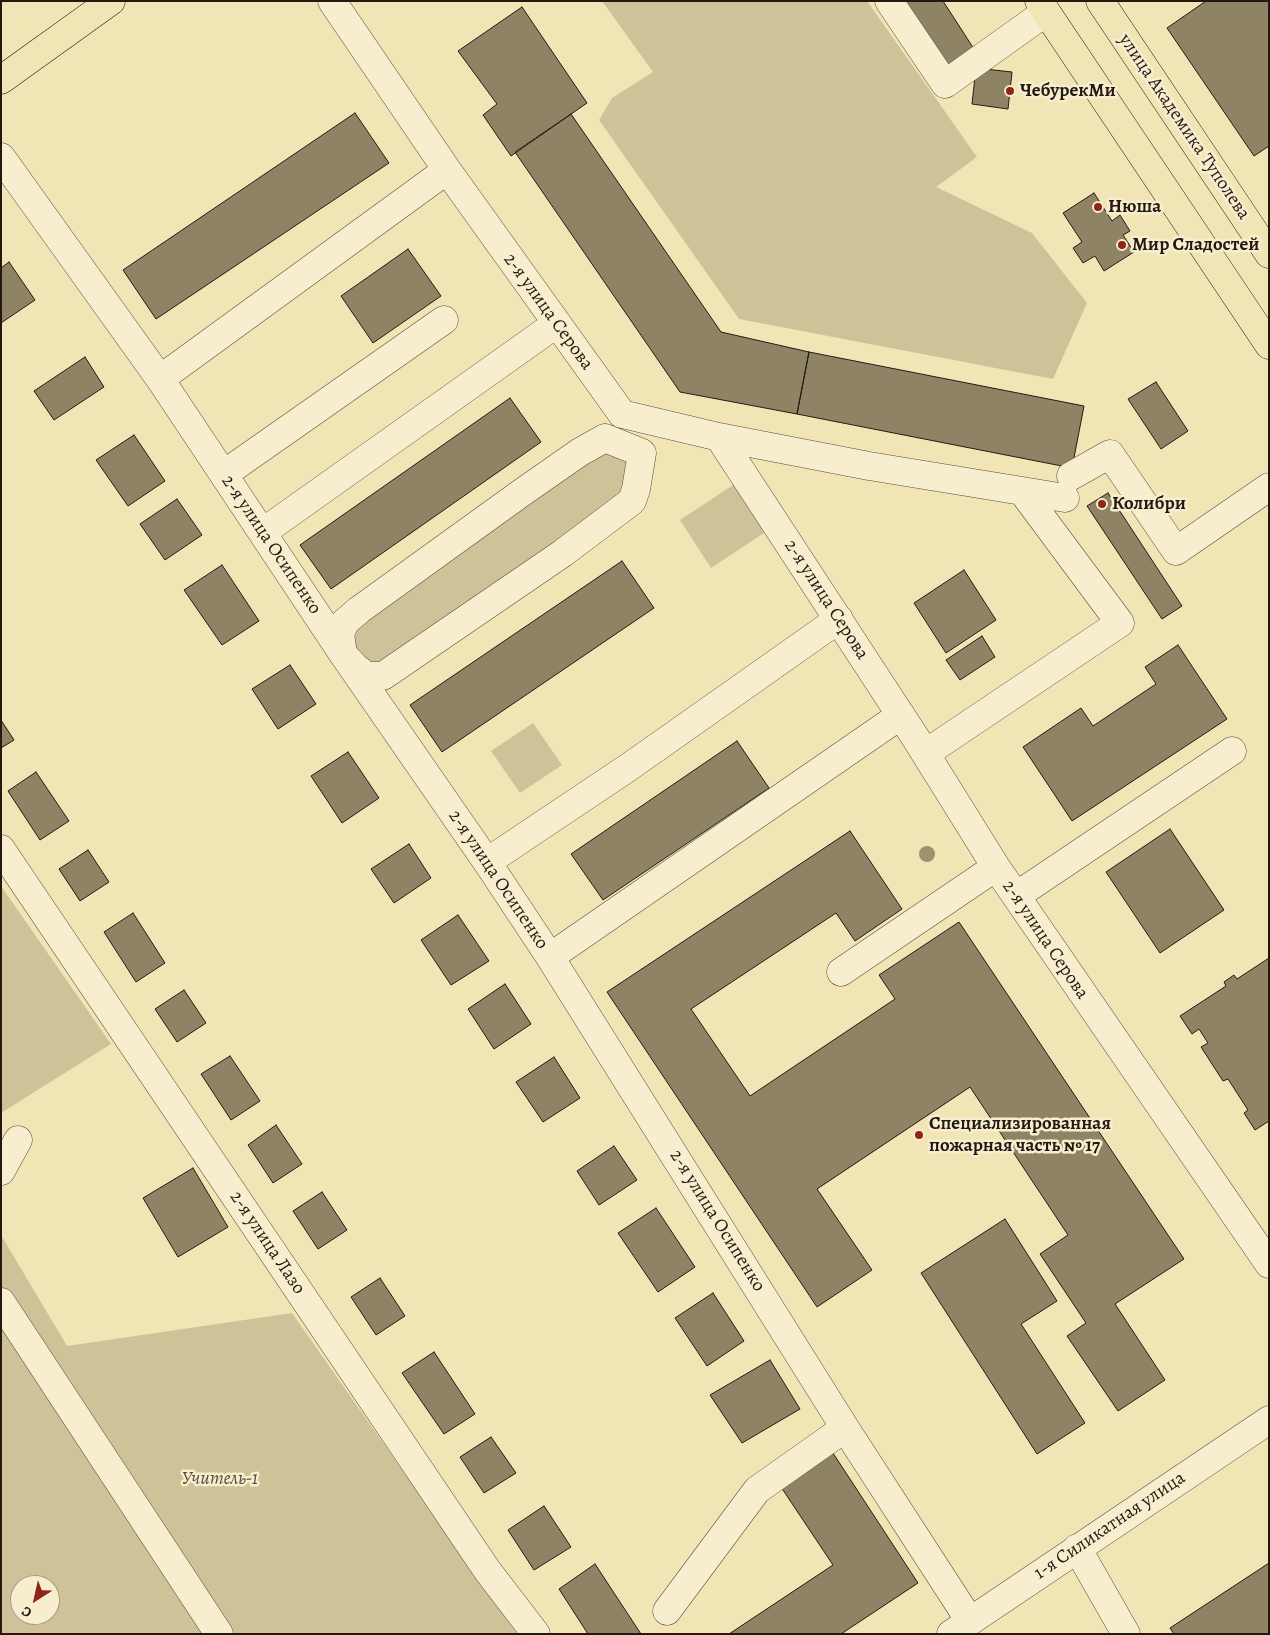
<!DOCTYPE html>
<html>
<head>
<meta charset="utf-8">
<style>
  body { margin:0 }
  #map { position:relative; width:1270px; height:1635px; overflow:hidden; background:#f2e5b5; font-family:Alegreya,serif }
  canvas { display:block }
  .frame { position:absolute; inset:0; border:2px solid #241911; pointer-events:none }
  .north { position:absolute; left:10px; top:1575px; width:50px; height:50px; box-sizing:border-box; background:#f7eecf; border:1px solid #a39983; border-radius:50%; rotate:215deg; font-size:14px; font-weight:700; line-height:20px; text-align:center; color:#241911 }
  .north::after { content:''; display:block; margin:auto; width:18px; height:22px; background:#8f2418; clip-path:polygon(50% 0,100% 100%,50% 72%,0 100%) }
</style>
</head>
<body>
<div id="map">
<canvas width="1270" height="1635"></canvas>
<div class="frame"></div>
<div class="north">С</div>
</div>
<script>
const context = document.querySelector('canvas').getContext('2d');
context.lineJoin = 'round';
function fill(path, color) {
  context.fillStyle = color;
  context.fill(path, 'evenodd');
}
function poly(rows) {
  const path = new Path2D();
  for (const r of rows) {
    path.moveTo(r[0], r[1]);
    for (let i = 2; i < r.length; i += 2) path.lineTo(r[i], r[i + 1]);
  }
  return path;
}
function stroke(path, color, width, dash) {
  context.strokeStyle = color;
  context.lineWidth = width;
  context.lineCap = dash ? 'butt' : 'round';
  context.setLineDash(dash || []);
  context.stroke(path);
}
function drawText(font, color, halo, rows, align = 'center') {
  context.font = font + ' Alegreya,serif';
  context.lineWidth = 5;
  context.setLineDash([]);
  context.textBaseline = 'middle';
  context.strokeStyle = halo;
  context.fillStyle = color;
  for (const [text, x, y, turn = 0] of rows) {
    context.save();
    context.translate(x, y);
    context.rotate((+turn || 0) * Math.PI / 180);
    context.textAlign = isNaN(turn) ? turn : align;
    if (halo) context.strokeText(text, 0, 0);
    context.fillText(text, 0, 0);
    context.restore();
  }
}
const green = poly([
  [602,1,867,1,977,157,936,187,1032,233,1087,303,1053,379,739,319,599,120,612,98,653,72],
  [600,441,628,457,636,489,370,674,343,630],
  [736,483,767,531,711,568,680,520],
  [533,723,562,765,520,793,491,751],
  [1,886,111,1044,1,1113],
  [1,1235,67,1346,292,1313,517,1634,1,1634],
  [20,1585,50,1585,50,1615,20,1615]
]);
const building = poly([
  [901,1,943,1,974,49,944,68,901,1],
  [1206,1,1269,1,1269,146,1254,156,1167,28,1206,1],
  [522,7,587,103,511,156,483,115,497,104,458,51,522,7],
  [976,68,1012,72,1008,109,972,104,976,68],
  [355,113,389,163,156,319,123,270,355,113],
  [571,114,721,332,809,352,797,414,680,392,515,152,571,114],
  [1094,193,1112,221,1120,215,1130,231,1123,235,1134,252,1104,271,1095,256,1083,263,1073,248,1082,242,1063,213,1094,193],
  [408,249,441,296,373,343,341,296,408,249],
  [9,262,35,300,1,323,1,268,9,262],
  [809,352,1084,406,1072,468,797,414,809,352],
  [85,357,104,387,54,420,34,391,85,357],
  [1156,382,1188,431,1161,449,1128,399,1156,382],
  [510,398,541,442,331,589,300,545,510,398],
  [134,435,165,481,128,506,96,460,134,435],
  [1108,493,1182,606,1162,619,1087,506,1108,493],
  [177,499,202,535,165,560,140,524,177,499],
  [622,561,654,608,442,752,410,705,622,561],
  [222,565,259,621,222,645,184,590,222,565],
  [964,570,996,620,946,653,914,603,964,570],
  [982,636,995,657,960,680,946,660,982,636],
  [1178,645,1227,719,1072,821,1023,747,1081,708,1093,726,1156,684,1145,667,1178,645],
  [290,665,316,704,278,729,252,689,290,665],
  [1,720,14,740,1,748,1,720],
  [737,741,769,788,603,900,571,854,737,741],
  [348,752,379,798,342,823,311,776,348,752],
  [36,772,69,821,40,840,8,791,36,772],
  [1170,829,1224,910,1160,953,1106,872,1170,829],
  [850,831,902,909,855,941,836,913,691,1009,750,1096,895,999,879,975,959,922,1184,1259,1115,1304,1165,1380,1118,1411,1067,1336,1086,1323,1040,1254,1068,1235,970,1087,817,1189,872,1270,817,1307,607,992,850,831],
  [409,844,431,878,394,903,371,869,409,844],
  [88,850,109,882,80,901,59,869,88,850],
  [133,913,165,963,136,982,104,932,133,913],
  [458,915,489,961,451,985,421,940,458,915],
  [1269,958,1269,1121,1255,1130,1244,1113,1248,1110,1228,1079,1223,1081,1201,1047,1208,1043,1199,1029,1192,1034,1180,1016,1226,986,1224,982,1234,975,1237,979,1269,958],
  [505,984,531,1024,494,1049,468,1009,505,984],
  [184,990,206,1023,177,1042,155,1009,184,990],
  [230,1056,260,1101,231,1120,201,1074,230,1056],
  [554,1057,580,1098,543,1122,516,1082,554,1057],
  [276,1125,302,1164,273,1183,248,1145,276,1125],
  [614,1146,637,1180,599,1205,577,1171,614,1146],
  [193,1168,228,1227,178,1257,143,1198,193,1168],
  [322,1192,347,1230,318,1249,293,1211,322,1192],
  [656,1208,695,1267,658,1292,618,1233,656,1208],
  [1005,1219,1057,1301,1021,1324,1085,1423,1037,1454,921,1273,1005,1219],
  [380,1278,405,1316,376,1335,351,1297,380,1278],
  [713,1293,744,1341,707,1366,675,1318,713,1293],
  [434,1352,475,1414,444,1434,402,1373,434,1352],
  [770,1360,800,1409,742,1443,710,1395,770,1360],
  [491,1437,516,1473,484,1493,460,1457,491,1437],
  [829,1447,918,1583,841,1634,729,1634,833,1565,777,1481,829,1447],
  [544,1506,571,1547,534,1570,508,1530,544,1506],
  [1269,1563,1269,1634,1174,1634,1170,1628,1269,1563],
  [595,1564,641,1634,588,1634,559,1589,595,1564]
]);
const minor = poly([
  [332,1,447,170,622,414,719,437,915,737,996,867,1269,1264],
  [889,1,945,84,1046,12],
  [1,157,160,379,343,654,487,862,550,957,845,1428,970,1621],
  [160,379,447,170],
  [719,437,869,466,1065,498],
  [605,438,642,453,636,489,632,501,563,553,383,676,367,676,356,668,343,654,340,634,345,622,359,610,524,491,580,452,605,438],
  [224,474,444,320],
  [1071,476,1110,454,1176,551,1269,487],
  [263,532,556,324],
  [926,753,1120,623,1022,491],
  [1,849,487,1570,536,1634],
  [487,862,629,767,839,619],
  [1016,896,1232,751],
  [550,957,901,715],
  [841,972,996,867],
  [1,1171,18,1140],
  [1,1302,219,1634],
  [1077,1548,1126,1634],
  [667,1611,757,1490,845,1428],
  [951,1634,1269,1420]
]);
const major = poly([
  [1039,1,1269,345],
  [1100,1,1269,254],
  [1,80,111,1]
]);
const trees = [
  [927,854]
];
const markers = [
  [1010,91,5,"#8f2418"],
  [1098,207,5,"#8f2418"],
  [1122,245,5,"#8f2418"],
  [1102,504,5,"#8f2418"],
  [919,1135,5,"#8f2418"]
];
const poiNames = [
  ["ЧебурекМи",1020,91],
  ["Нюша",1108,207],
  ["Мир Сладостей",1132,245],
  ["Колибри",1112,504],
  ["Специализированная",929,1124],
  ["пожарная часть № 17",929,1146]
];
const streetNames = [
  ["улица Академика Туполева",1184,127,56],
  ["2-я улица Серова",548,312,54],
  ["2-я улица Осипенко",271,545,56],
  ["2-я улица Серова",826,600,57],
  ["2-я улица Осипенко",498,880,56],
  ["2-я улица Серова",1045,940,56],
  ["2-я улица Осипенко",717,1221,58],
  ["2-я улица Лазо",267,1243,56],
  ["1-я Силикатная улица",1110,1526,-34]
];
const parkNames = [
  ["Учитель-1",220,1479]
];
fill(green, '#cfc299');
fill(building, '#8f8366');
stroke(building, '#241911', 1);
stroke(minor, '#584c3a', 29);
stroke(major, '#241911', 29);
stroke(minor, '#f7eecf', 28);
stroke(major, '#f2e5b5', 28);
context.fillStyle = '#9d9171';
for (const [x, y] of trees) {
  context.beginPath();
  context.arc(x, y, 8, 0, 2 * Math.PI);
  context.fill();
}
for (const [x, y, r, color] of markers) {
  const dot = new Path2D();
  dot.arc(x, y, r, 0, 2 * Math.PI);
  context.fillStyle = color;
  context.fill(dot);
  stroke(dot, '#f7eecf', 2);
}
drawText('bold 19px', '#241911', '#f7eecf', poiNames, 'left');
drawText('19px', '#241911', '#f7eecf', streetNames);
drawText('italic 19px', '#574c3a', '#f7eecf', parkNames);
</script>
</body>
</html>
